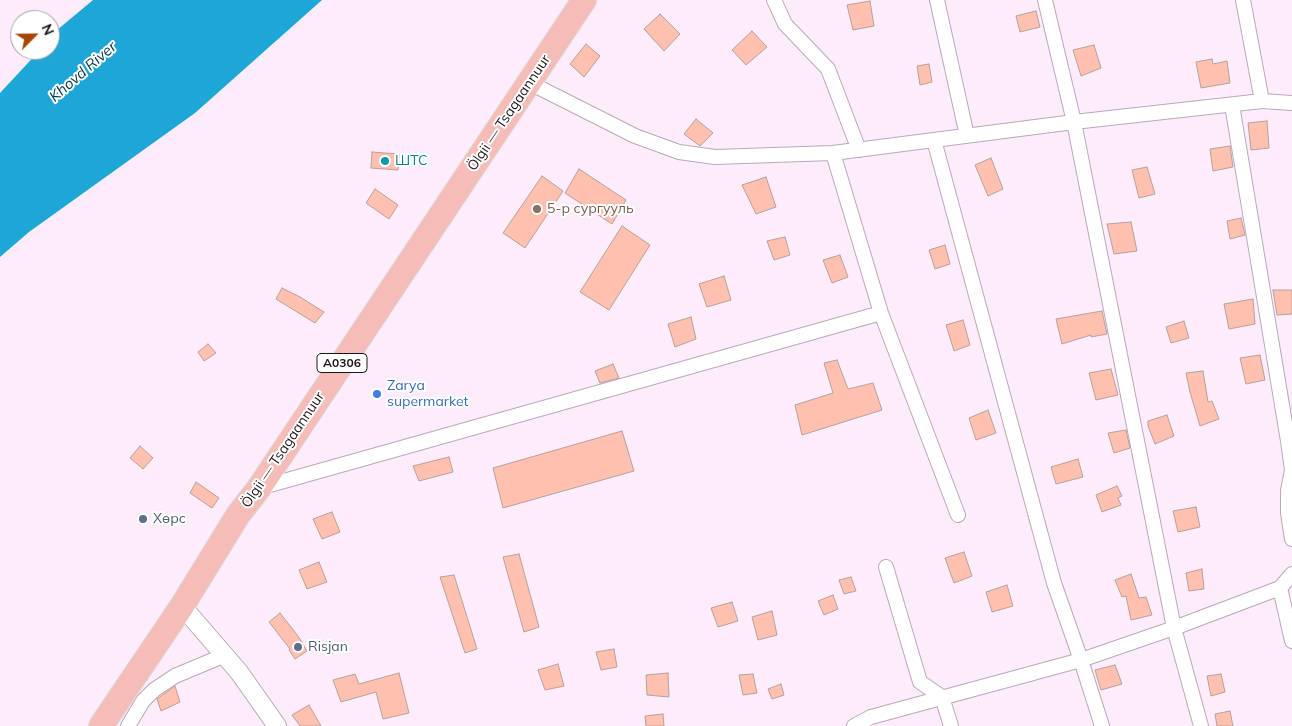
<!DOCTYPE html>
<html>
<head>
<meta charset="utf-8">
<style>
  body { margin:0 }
  #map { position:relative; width:1292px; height:726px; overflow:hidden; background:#fdecfc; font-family:Mulish,sans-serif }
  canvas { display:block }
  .north { position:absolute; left:10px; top:10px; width:50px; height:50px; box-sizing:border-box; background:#fff; border:1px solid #a4a2a4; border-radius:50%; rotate:67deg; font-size:14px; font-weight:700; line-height:20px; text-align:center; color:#1c161b }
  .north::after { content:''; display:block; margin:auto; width:18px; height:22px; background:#a74503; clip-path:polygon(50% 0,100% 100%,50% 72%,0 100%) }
</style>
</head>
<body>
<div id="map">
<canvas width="1292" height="726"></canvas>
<div class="north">N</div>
</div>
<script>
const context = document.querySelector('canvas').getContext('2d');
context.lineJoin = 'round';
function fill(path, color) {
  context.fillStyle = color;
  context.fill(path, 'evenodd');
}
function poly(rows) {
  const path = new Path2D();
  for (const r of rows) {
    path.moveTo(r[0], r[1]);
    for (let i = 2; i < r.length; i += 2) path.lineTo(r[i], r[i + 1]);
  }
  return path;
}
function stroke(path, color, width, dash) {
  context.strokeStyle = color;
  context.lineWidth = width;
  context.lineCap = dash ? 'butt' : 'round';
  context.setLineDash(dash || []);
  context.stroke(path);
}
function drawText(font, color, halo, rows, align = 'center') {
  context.font = font + ' Mulish,sans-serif';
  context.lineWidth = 4;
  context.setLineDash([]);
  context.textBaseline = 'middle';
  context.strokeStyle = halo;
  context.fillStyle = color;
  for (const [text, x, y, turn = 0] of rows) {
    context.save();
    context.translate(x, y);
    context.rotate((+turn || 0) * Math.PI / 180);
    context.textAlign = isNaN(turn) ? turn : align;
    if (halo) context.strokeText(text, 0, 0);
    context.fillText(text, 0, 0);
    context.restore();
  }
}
const water = poly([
  [93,0,322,0,195,113,29,232,0,257,0,93,40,50,50,50,50,38,57,30]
]);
const building = poly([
  [870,1,874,26,853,30,847,5,870,1],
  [1036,11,1040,27,1020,32,1016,16,1036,11],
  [660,14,680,34,664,51,644,29,660,14],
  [752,31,767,47,746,65,732,50,752,31],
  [586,44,600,56,584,77,570,64,586,44],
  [1094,45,1101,68,1081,76,1073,50,1094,45],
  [1212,59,1213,64,1227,61,1230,83,1201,88,1196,62,1212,59],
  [929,64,932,82,920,85,917,66,929,64],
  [696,119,713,133,700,146,684,134,696,119],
  [1267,121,1269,148,1251,150,1248,123,1267,121],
  [1230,146,1233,167,1213,171,1210,149,1230,146],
  [372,152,399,154,398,170,371,168,372,152],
  [991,158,1003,189,988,196,975,165,991,158],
  [1147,167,1155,194,1139,198,1132,170,1147,167],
  [579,169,626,200,612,224,565,193,579,169],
  [542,176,563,191,525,248,503,233,542,176],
  [766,177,776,207,756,214,742,185,766,177],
  [375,189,398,205,389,219,366,203,375,189],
  [1241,218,1245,235,1230,239,1227,221,1241,218],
  [1131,222,1137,251,1114,254,1107,224,1131,222],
  [622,226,650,245,609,310,580,292,622,226],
  [785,237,790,255,774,260,767,241,785,237],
  [945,245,950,264,935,269,929,250,945,245],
  [840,255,848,277,832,283,823,260,840,255],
  [724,276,731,300,707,307,699,284,724,276],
  [282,288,300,297,324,312,315,323,276,299,282,288],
  [1273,290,1292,290,1292,314,1277,315,1273,290],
  [1253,299,1255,324,1229,329,1224,304,1253,299],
  [1102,311,1107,334,1091,337,1091,335,1062,344,1056,319,1102,311],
  [691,317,696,339,675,347,668,324,691,317],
  [963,320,970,345,954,351,946,325,963,320],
  [1184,321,1189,338,1171,343,1166,327,1184,321],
  [208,344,216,353,204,361,198,352,208,344],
  [1260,355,1265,380,1246,384,1240,358,1260,355],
  [837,360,848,389,873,383,882,410,802,435,795,405,833,393,824,363,837,360],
  [613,364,619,378,600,383,595,371,613,364],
  [1111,369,1118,395,1096,400,1089,373,1111,369],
  [1203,371,1208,402,1212,401,1219,419,1200,426,1190,392,1186,373,1203,371],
  [988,410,996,433,976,440,969,418,988,410],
  [1167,415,1174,436,1155,444,1148,426,1148,421,1167,415],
  [1126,430,1130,448,1114,453,1108,433,1126,430],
  [622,431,634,471,503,508,493,468,622,431],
  [140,446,153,458,143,469,130,458,140,446],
  [449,457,453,472,419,481,413,466,449,457],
  [1078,459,1083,477,1056,484,1051,467,1078,459],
  [196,482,219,498,212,508,190,493,196,482],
  [1117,486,1122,496,1118,498,1121,505,1102,512,1096,495,1117,486],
  [1196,507,1200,527,1178,532,1173,511,1196,507],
  [332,512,340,532,322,539,313,519,332,512],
  [964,552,972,576,954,583,945,558,964,552],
  [519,554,539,627,524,632,503,557,519,554],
  [319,562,327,582,307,589,299,570,319,562],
  [1202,569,1204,589,1189,591,1186,573,1202,569],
  [1131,574,1139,598,1146,597,1152,615,1131,620,1126,596,1122,597,1115,580,1131,574],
  [454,575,477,649,465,653,440,577,454,575],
  [851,577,856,591,844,594,839,580,851,577],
  [1007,585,1013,606,992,612,986,592,1007,585],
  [833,595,838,609,824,615,818,601,833,595],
  [732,602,738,621,718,627,711,608,732,602],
  [772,611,777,635,758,640,752,617,772,611],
  [280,613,298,636,307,651,295,659,289,650,290,649,269,622,280,613],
  [614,649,617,667,601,670,596,652,614,649],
  [558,664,564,686,545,690,538,670,558,664],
  [1115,665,1122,684,1101,690,1095,670,1115,665],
  [399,673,409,713,383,719,376,692,341,702,333,680,355,674,359,684,399,673],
  [668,673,669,697,647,695,646,675,668,673],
  [753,674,757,693,743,695,739,675,753,674],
  [1221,674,1225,692,1211,696,1207,676,1221,674],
  [781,684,784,695,772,699,768,689,781,684],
  [175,686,180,702,161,711,157,699,175,686],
  [309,705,321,726,300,726,292,715,309,705],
  [1230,711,1233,726,1217,726,1215,714,1230,711],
  [663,714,664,726,646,726,645,716,663,714]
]);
const minor = poly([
  [774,0,785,24,828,69,859,150],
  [937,0,967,136],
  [1045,0,1074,122,1174,628,1201,726],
  [1243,0,1262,101],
  [530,83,635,136,679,152,715,157,833,153,1074,122,1262,101,1292,103],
  [1232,105,1288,441,1292,470,1288,491,1288,513,1292,539],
  [934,140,1054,583,1081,660,1102,726],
  [833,153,881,313,958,515],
  [259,488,881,313],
  [886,567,920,682,942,697,951,726],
  [1280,588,1292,641],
  [128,726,143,701,154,690,175,676,225,655],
  [854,726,871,717,1081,660,1174,628,1280,588,1292,574]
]);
const tertiary = poly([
  [182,606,239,672,277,726]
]);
const trunk = poly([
  [101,726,182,606,238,515,259,488,584,0]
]);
const markers = [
  [385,161,5,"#0f9aa8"],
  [537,209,5,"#8d6e63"],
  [377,394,5,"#3f7fe0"],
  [143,519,5,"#5c6f8a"],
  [298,647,5,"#5c6f8a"]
];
const shields = [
  [342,363,50]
];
const shieldNames = [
  ["A0306",342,363]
];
const streetNames = [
  ["Ölgii — Tsagaannuur",509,113,-56],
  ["Ölgii — Tsagaannuur",283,450,-56]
];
const cultureNames = [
  ["ШТС",395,161]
];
const educationNames = [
  ["5-р сургууль",547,209]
];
const shopNames = [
  ["Zarya",387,386],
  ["supermarket",387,402]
];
const serviceNames = [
  ["Хөрс",153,519],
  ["Risjan",308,647]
];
const waterNames = [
  ["Khovd River",83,72,-41]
];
fill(water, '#1ca7d7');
fill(building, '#ffc0af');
stroke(building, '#b7a09a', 1);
stroke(minor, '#b9a9b8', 16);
stroke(tertiary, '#b9a9b8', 20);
stroke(trunk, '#dbdadb', 26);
stroke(minor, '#fff', 14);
stroke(tertiary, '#fff', 18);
stroke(trunk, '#f6bcb7', 24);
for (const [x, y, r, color] of markers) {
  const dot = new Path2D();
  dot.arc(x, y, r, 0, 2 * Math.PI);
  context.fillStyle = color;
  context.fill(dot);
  stroke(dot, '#fff', 2);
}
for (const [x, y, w] of shields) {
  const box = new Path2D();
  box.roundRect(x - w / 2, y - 9.5, w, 19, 4);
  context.fillStyle = '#fff';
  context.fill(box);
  stroke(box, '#1c161b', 1);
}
drawText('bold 12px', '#1c161b', null, shieldNames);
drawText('14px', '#1c161b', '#fff', streetNames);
drawText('14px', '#0d838f', '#fff', cultureNames, 'left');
drawText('14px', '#785e54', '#fff', educationNames, 'left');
drawText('14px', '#366cbe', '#fff', shopNames, 'left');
drawText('14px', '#4e5e75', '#fff', serviceNames, 'left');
drawText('italic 15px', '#00384b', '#fff', waterNames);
</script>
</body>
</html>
